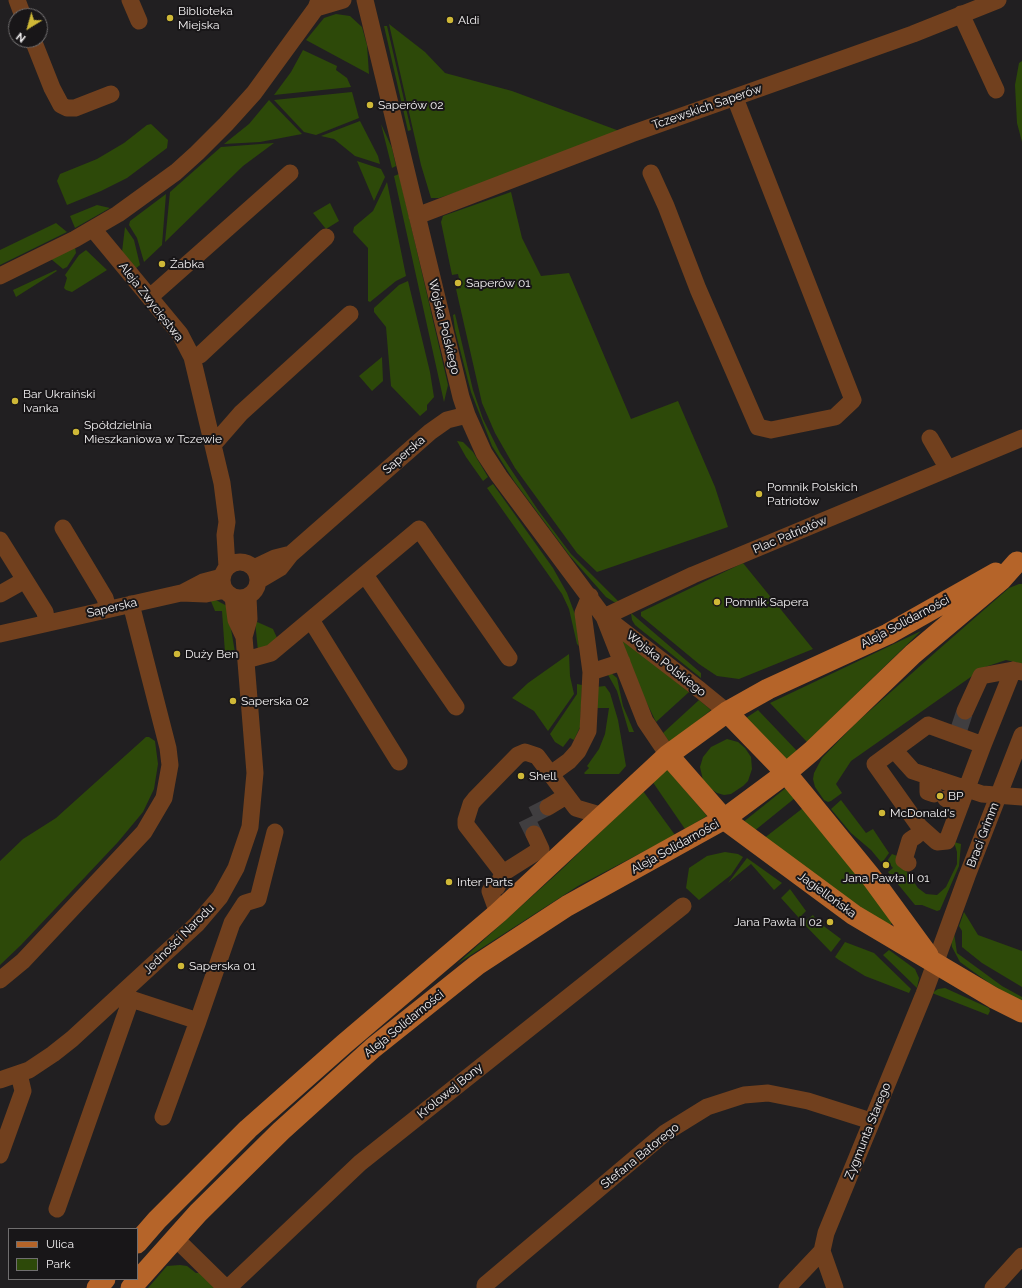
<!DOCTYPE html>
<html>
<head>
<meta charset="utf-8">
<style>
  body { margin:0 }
  #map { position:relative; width:1022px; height:1288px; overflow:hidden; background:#211f21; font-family:Raleway,sans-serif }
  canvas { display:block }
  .legend { position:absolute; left:8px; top:1228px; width:130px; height:52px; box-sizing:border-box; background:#181618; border:1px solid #706e6f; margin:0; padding:5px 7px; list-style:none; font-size:12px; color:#f3f1f2 }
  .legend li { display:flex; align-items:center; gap:8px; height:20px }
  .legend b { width:20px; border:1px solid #706e6f }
  .north { position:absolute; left:8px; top:8px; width:40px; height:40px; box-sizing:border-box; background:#181618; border:1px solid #706e6f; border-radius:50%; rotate:217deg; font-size:11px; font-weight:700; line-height:16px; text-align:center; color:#f3f1f2 }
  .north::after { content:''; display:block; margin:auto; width:14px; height:18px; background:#cfb837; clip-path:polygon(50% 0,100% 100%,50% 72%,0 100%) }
</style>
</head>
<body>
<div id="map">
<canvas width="1022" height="1288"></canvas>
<ul class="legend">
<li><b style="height:5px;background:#b56429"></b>Ulica</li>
<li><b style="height:11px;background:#2d4909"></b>Park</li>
</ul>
<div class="north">N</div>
</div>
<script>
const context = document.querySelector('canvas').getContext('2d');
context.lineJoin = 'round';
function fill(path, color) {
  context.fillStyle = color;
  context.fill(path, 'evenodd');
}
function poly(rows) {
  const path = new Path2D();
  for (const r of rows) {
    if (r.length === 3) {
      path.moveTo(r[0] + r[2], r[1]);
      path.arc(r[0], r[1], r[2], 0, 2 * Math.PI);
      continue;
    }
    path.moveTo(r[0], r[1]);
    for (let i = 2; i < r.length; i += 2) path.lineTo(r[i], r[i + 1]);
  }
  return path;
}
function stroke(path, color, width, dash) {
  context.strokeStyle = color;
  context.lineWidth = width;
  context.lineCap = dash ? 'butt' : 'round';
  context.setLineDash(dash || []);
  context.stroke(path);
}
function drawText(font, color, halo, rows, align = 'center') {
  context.font = font + ' Raleway,sans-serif';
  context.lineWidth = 4;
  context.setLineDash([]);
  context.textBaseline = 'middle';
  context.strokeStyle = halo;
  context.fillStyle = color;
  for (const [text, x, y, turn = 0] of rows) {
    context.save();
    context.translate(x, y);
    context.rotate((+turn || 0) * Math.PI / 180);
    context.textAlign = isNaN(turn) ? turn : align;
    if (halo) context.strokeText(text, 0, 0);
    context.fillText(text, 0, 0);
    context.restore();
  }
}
const green = poly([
  [336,14,350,16,362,27,367,45,369,74,306,40,324,18],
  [389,24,425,52,445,73,512,91,622,132,491,181,439,198,431,198,421,165],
  [384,26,387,26,411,130,408,131],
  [303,50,337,66,336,70,347,78,351,87,274,95,291,72],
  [1022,61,1022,142,1017,123,1015,85,1019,63],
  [352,92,359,118,316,135,304,132,274,100],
  [269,100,302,134,260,142,224,144,249,124],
  [360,121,378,156,380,164,355,156,334,139,321,136],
  [151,124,168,140,167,148,127,178,101,191,67,205,57,181,60,174,97,159,124,143,147,125],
  [381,124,392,148,396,166,392,168],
  [274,143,243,166,165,242,170,192,221,147],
  [357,161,381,169,385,177,374,201],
  [399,174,448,385,444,402,394,176],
  [387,182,406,276,396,281,370,302,368,301,368,248,353,232,354,227,373,211],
  [511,192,522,238,541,276,569,273,631,419,678,401,715,487,728,527,597,572,577,553,515,468,495,433,482,403,456,289,461,288,458,274,452,275,441,222,443,216],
  [166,194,162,245,144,262,137,238,129,225,130,221],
  [330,203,339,221,326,229,313,213],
  [97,205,110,208,75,228,70,216],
  [56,223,67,232,0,265,0,250],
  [125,227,134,240,140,265,135,269,122,252],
  [75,247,76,253,67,267,63,269,51,259],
  [86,250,107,270,72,292,66,290,64,288,67,278,65,275,79,255],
  [56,270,57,271,16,297,13,290],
  [408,281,430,372,434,397,427,405,427,410,420,416,391,386,386,327,374,312,374,308,399,285],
  [455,314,473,390,483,419,500,453,538,510,571,554,620,603,614,602,606,597,569,555,514,481,492,446,471,392,455,330,453,315],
  [382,357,383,381,372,391,359,376],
  [457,441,463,442,473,452,488,477,483,481,466,457],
  [493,484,553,568,567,593,576,617,579,646,577,644,569,609,562,594,487,488],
  [743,563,813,649,739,679,717,676,699,664,641,616,641,612],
  [1019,584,1022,584,1022,664,1006,660,985,667,851,761,836,784,842,793,831,801,828,802,824,800,815,787,813,779,814,773,822,758,856,723,938,650,1009,588],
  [210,599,214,599,227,606,236,658,225,653,222,611,215,611],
  [631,613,701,673,701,678,635,625,632,620],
  [255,621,273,629,278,640,258,651],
  [921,631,807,742,770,703,850,665],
  [616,633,689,692,656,722,637,683],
  [569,654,570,676,574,694,548,731,534,711,512,698,528,683],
  [607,673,611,673,617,678,623,706,634,732,629,732,617,691],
  [577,684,582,685,580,727,574,740,570,738,563,747,555,742,550,734,577,694],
  [605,686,610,693,618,720,626,766,619,774,585,774,584,773,589,768,587,766,599,749,605,734,609,708,597,708,596,687],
  [699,700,711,710,670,743,663,733],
  [758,710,798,752,788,762,746,718],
  [146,737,149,737,155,741,158,764,154,789,143,812,118,842,21,945,0,965,0,861,23,839,56,818],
  [727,739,738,742,745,748,751,757,752,769,748,781,743,786,731,794,724,795,717,793,711,789,703,780,700,767,703,757,711,747],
  [667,769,707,816,685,829,652,781],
  [787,787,795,798,753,832,742,823],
  [643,791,675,835,578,886,457,964,560,871],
  [841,800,866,833,873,829,889,853,884,860,881,862,871,850,851,833,831,809],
  [803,808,895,919,887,929,763,839],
  [954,842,961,844,959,866,940,910,937,911,922,905,915,905,888,872,893,868,887,861,892,854,900,857,902,865,918,888,926,894,937,895,946,887,957,864,957,852],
  [725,852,738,854,743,857,731,875,699,900,686,888,689,868,707,856],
  [747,858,782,883,774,890,751,864,728,883],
  [790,889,806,911,799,918,781,898],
  [964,912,978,935,1022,951,1022,987,982,963,962,947,962,931,959,926],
  [813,915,817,921,841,939,831,952,803,923],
  [954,933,957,953,1002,986,1022,997,1022,1002,989,983,960,962,952,947,951,941],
  [845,942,874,953,911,989,909,993,865,976,839,960,835,957],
  [889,950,915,969,919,978,917,988,883,955],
  [945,988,989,1008,990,1011,988,1015,932,993,938,989],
  [180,1265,187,1266,196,1273,202,1273,219,1288,148,1288,167,1266]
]);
const minorTunnel = poly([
  [959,729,965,711],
  [534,834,526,818,548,807]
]);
const minor = poly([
  [17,0,23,16],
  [130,0,139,21],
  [365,0,461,397,467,415,484,453,499,476,604,617,645,721,668,755],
  [316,8,343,0],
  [961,14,996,90],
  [33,40,52,88,61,105,67,108,75,108,111,94],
  [651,173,666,206,698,289,758,427,771,430,835,417,853,400,735,98],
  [417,216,631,134,913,34,998,0],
  [93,229,180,334,192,357,222,483,227,522,225,535,227,567],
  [0,276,75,239,118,214,176,172,197,153,226,124,254,93,316,8,319,0],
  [150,297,290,173],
  [192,357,200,355,326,237],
  [930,438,948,469],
  [213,445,241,413,350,314],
  [63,528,105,598,108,609],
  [0,540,45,612,47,623],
  [240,580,18],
  [254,568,275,558,291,554],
  [365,575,456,707],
  [258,581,280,568,291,554,430,432,447,420,467,415],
  [182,593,203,582,222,577],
  [0,594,25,580],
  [233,597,236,620,244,637],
  [604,617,693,575,1022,438],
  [605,617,700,690,727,712],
  [311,620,399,762],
  [0,634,181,593,206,594,225,590],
  [246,660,271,653,419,529,509,658],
  [591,672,622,662],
  [965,711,981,676,1013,670,1022,672],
  [928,725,983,745,947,841,937,842,919,826,875,764,928,725],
  [983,745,1013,670],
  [895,751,913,771,982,794,1022,797],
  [551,774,569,761,578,751,588,731,591,672,583,613,590,596],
  [928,776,928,792,934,794],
  [946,799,961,804],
  [548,807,566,796],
  [908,863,904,860,910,840,916,836],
  [503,873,541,849,534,834],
  [498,913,490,891,497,887,503,873,466,825,466,820,471,804,475,799,518,755,525,752,537,756,576,808,603,816],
  [0,980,23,961,144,832,164,798,170,765,168,748,131,604],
  [131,999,198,1021,163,1117],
  [198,1021,232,923,245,903,258,899,275,832],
  [0,1080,29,1070,53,1054,72,1039,197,924,220,897,236,868,250,827,255,773,244,637,249,619,248,597],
  [0,1155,23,1091,19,1074],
  [57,1209,131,999,123,992],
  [175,1238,226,1288],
  [822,1251,835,1288],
  [228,1288,360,1163,683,906],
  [485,1288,485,1285,665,1133,707,1107,744,1095,768,1093,808,1101,871,1121],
  [787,1288,822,1251,826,1233,924,994,967,876,1022,735],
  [993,1288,1022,1256]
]);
const major = poly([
  [727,712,786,773,805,796,871,877,928,955],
  [668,755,724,819,854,915,994,998,1022,1012],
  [137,1243,157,1220,248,1129,344,1044,498,913,668,755,727,712,768,689,888,634,996,573],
  [97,1288,105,1279],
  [131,1288,198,1213,281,1131,373,1048,477,965,567,906,724,819,786,773,812,751,913,654,1001,580,1017,562]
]);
const markers = [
  [170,18,4,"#cfb837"],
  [450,20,4,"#cfb837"],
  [370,105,4,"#cfb837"],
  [162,264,4,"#cfb837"],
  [458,283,4,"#cfb837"],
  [15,401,4,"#cfb837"],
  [76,432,4,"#cfb837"],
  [759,494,4,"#cfb837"],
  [717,602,4,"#cfb837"],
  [177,654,4,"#cfb837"],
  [233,701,4,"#cfb837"],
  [521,776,4,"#cfb837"],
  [940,796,4,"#cfb837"],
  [882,813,4,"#cfb837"],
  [886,865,4,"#cfb837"],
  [449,882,4,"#cfb837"],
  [830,922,4,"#cfb837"],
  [181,966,4,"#cfb837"]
];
const poiNames = [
  ["Biblioteka",178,11],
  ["Miejska",178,25],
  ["Aldi",458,20],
  ["Saperów 02",378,105],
  ["Żabka",170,264],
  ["Saperów 01",466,283],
  ["Bar Ukraiński",23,394],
  ["Ivanka",23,408],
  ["Spółdzielnia",84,425],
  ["Mieszkaniowa w Tczewie",84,439],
  ["Pomnik Polskich",767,487],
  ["Patriotów",767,501],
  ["Pomnik Sapera",725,602],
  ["Duży Ben",185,654],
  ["Saperska 02",241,701],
  ["Shell",529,776],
  ["BP",948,796],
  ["McDonald's",890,813],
  ["Jana Pawła II 01",886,878,"center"],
  ["Inter Parts",457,882],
  ["Jana Pawła II 02",822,922,"right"],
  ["Saperska 01",189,966]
];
const streetNames = [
  ["Tczewskich Saperów",707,107,-19],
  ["Aleja Zwycięstwa",151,302,52],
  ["Wojska Polskiego",444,327,76],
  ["Saperska",404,455,-41],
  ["Plac Patriotów",790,535,-23],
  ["Saperska",112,608,-13],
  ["Aleja Solidarności",905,622,-28],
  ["Wojska Polskiego",666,664,38],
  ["Braci Grimm",983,835,-69],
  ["Aleja Solidarności",675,847,-29],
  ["Jagiellońska",827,895,36],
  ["Jedności Narodu",179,939,-45],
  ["Aleja Solidarności",404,1024,-39],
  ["Królowej Bony",450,1091,-39],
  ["Zygmunta Starego",868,1131,-68],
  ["Stefana Batorego",640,1156,-39]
];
fill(green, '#2d4909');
stroke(minorTunnel, '#403e40', 17, [17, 8]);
stroke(minor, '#71401e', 17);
stroke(major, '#b56429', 21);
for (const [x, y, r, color] of markers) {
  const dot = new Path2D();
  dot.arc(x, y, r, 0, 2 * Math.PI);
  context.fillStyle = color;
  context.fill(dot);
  stroke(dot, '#181618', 1.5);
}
drawText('12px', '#f3f1f2', '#181618', poiNames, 'left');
drawText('12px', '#f3f1f2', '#181618', streetNames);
</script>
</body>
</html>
